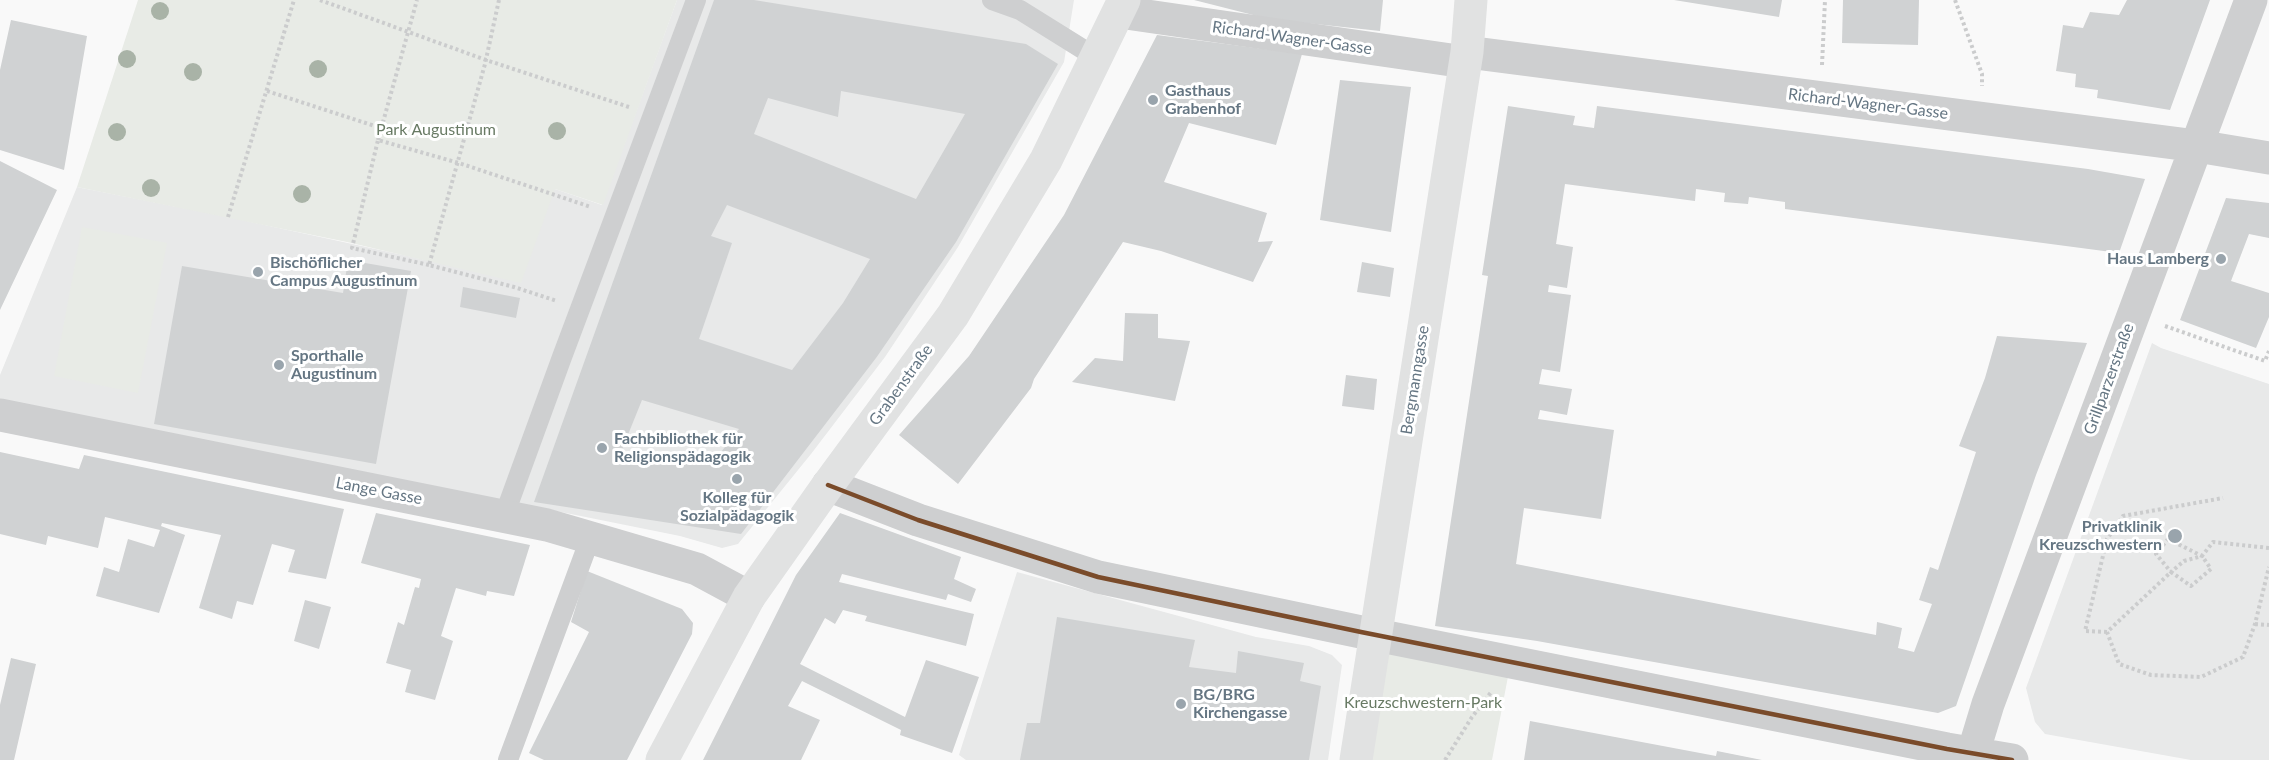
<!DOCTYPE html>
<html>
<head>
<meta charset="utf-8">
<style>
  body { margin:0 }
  canvas { display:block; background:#f9f9f9 }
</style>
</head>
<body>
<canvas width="2269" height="760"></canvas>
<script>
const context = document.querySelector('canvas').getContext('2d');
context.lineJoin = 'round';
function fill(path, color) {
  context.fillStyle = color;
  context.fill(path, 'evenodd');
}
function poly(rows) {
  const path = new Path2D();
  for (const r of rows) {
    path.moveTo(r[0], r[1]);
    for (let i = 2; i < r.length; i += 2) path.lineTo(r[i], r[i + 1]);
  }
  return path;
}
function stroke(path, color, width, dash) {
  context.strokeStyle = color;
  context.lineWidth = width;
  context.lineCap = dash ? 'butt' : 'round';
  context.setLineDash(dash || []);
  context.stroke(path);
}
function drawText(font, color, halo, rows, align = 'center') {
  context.font = font + ' Lato,sans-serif';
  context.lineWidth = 6;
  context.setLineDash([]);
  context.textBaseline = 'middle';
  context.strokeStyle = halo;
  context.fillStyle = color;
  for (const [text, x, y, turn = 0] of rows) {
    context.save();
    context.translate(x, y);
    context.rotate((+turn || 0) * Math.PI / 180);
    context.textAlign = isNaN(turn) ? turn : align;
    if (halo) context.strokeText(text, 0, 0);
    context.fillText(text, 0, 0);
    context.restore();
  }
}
const built = poly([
  [677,0,1074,0,1064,62,958,247,885,357,811,454,738,544,722,548,680,536,0,399,0,375,77,187,228,217,426,260,555,189,602,205],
  [2152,343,2161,348,2269,384,2269,760,2191,760,2045,734,2035,722,2026,688],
  [1017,572,1256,637,1309,646,1332,655,1342,665,1328,760,966,760,959,755]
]);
const green = poly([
  [138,0,677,0,603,205,555,189,521,283,347,242,77,187],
  [82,227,167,243,138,393,54,376],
  [1375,634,1511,661,1492,760,1356,760]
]);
const building = poly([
  [714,0,754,0,1026,44,1058,64,956,242,876,358,741,534,534,502],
  [841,91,965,114,916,199,754,134,768,98,838,117],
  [727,205,870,259,843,303,792,370,699,339,732,243,711,236],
  [642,400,739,429,711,465,621,452],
  [1194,0,1383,0,1380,31,1269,19],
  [1674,0,1782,0,1779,17],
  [1843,0,1919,0,1918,45,1842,43],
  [2127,0,2210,0,2170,110,2097,98,2098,90,2075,87,2076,74,2056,71,2063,25,2083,28,2090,12,2119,15],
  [11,20,87,36,64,170,0,150,0,70],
  [1157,35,1302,54,1276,145,1189,123,1164,182,1267,213,1258,242,1273,241,1253,282,1161,251,1123,242,1034,379,1031,388,958,484,899,435,969,356,1064,215],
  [1340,80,1411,87,1391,232,1320,220],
  [1508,106,1575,116,1573,125,1594,128,1597,106,2088,169,2145,179,2119,253,1785,209,1785,202,1749,197,1748,204,1724,202,1725,193,1696,189,1695,201,1565,184,1556,244,1573,247,1567,288,1549,285,1548,292,1571,295,1560,372,1542,369,1539,384,1572,389,1567,415,1540,410,1538,419,1614,430,1601,519,1524,508,1516,564,1876,635,1877,622,1902,628,1898,648,1914,652,1932,604,1919,600,1930,567,1938,570,1976,452,1959,446,1985,378,1997,336,2087,343,2036,475,1956,706,1938,713,1537,641,1435,626,1488,276,1482,275],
  [0,161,57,190,0,310],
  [2226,198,2269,203,2269,238,2249,234,2231,281,2269,293,2269,317,2256,348,2180,320],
  [348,260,411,271,376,464,154,424,182,266,343,293],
  [1362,262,1394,268,1390,297,1357,292],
  [463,287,520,298,516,318,460,307],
  [1125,313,1158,314,1158,338,1190,341,1175,401,1072,382,1095,358,1123,361],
  [1346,375,1377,379,1374,410,1342,406],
  [0,452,79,469,84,455,344,509,326,579,288,572,295,550,272,544,253,605,237,601,232,619,199,608,221,535,162,523,161,526,185,535,159,613,96,596,104,567,119,572,128,539,154,547,160,530,105,517,98,548,48,536,46,545,0,534],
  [376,513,530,545,514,596,487,591,486,596,456,588,441,636,453,641,435,700,405,692,411,670,386,663,398,622,404,625,415,587,419,588,421,579,361,563],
  [840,513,961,557,954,579,976,589,971,602,948,594,946,600,842,574,839,582,974,614,966,646,865,621,867,616,843,610,835,624,825,618,800,664,905,717,926,660,979,677,952,753,900,735,901,730,802,681,788,706,820,720,801,760,703,760,796,575],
  [587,571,682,609,693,623,692,634,627,760,544,760,529,753,589,632,571,622],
  [305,600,331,607,319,649,294,641],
  [1057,617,1195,640,1189,667,1236,673,1238,651,1304,663,1300,681,1321,686,1309,760,1020,760,1027,723,1040,723],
  [11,658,36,664,14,760,0,760,0,705],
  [1530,721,1716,756,1717,751,1762,760,1524,760]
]);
const path = poly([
  [320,0,486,60,629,107],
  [499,0,485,64,429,265,514,287,557,301],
  [1955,0,1982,74,1982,86],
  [1822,65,1825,0],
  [267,91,381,128],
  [378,140,417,0],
  [228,217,294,0],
  [429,265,352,248,378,140,459,163,591,207],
  [2165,326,2265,361,2269,351],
  [2168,539,2202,556,2184,561,2171,572,2156,554,2168,539],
  [2269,548,2213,542,2202,556,2211,569,2191,586,2171,572,2107,632,2119,664,2151,675,2201,677,2243,657,2255,624,2269,567],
  [2255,624,2269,625],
  [2107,632,2085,631,2107,539,2123,516,2223,498],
  [1445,760,1472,717,1492,691]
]);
const lane = poly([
  [992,0,1020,10,1097,58],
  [504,516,562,357,696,0],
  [508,760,591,536]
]);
const street = poly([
  [1119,12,1465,62],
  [1467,52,2197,146,2269,158],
  [0,415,547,525,697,569,749,597],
  [828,485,918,520,1098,577,1361,632,1947,749,2012,760],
  [1971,760,1988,704,2251,0]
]);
const primary = poly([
  [662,760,749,597,828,485,953,315,1046,160,1124,0],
  [1356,760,1467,52,1471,0]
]);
const bus1 = poly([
  [828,485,918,520,1098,577,1361,632,1947,749,2012,760]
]);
const trees = [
  [160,11],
  [127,59],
  [318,69],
  [193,72],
  [557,131],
  [117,132],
  [151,188],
  [302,194]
];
const markers = [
  [1153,100,6,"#99a4ac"],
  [2221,259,6,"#99a4ac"],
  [258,272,6,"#99a4ac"],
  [279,365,6,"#99a4ac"],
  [602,448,6,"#99a4ac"],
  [737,479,6,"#99a4ac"],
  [2175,536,8,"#99a4ac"],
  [1181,704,6,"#99a4ac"]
];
const streetNames = [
  ["Richard-Wagner-Gasse",1292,38,8],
  ["Richard-Wagner-Gasse",1868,104,7],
  ["Grillparzerstraße",2109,379,-70],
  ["Bergmanngasse",1415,380,-81],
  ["Grabenstraße",901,385,-54],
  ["Lange Gasse",379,491,11]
];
const poiNames = [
  ["Gasthaus",1165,91],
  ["Grabenhof",1165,109],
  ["Haus Lamberg",2209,259,"right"],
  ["Bischöflicher",270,263],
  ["Campus Augustinum",270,281],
  ["Sporthalle",291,356],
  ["Augustinum",291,374],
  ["Fachbibliothek für",614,439],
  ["Religionspädagogik",614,457],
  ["Kolleg für",737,498,"center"],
  ["Sozialpädagogik",737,516,"center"],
  ["Privatklinik",2162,527,"right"],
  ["Kreuzschwestern",2162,545,"right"],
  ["BG/BRG",1193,695],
  ["Kirchengasse",1193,713]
];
const parkNames = [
  ["Park Augustinum",436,130],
  ["Kreuzschwestern-Park",1423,703]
];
fill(built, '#e8e9e9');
fill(green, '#e8ebe6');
fill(building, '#d0d2d3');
stroke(path, '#cbcccd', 4, [3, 3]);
stroke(lane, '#cecfd0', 20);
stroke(street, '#cecfd0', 33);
stroke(primary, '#e1e2e2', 33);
stroke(bus1, '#7a4b2a', 4.5);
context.fillStyle = '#a9b3a7';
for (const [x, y] of trees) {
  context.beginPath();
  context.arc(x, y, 9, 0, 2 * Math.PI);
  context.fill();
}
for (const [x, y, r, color] of markers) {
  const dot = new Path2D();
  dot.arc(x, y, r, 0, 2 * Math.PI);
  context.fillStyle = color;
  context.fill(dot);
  stroke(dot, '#fff', 2);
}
drawText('16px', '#657683', '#fff', streetNames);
drawText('bold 16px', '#657683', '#fff', poiNames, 'left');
drawText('16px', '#687a64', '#fff', parkNames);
</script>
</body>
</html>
